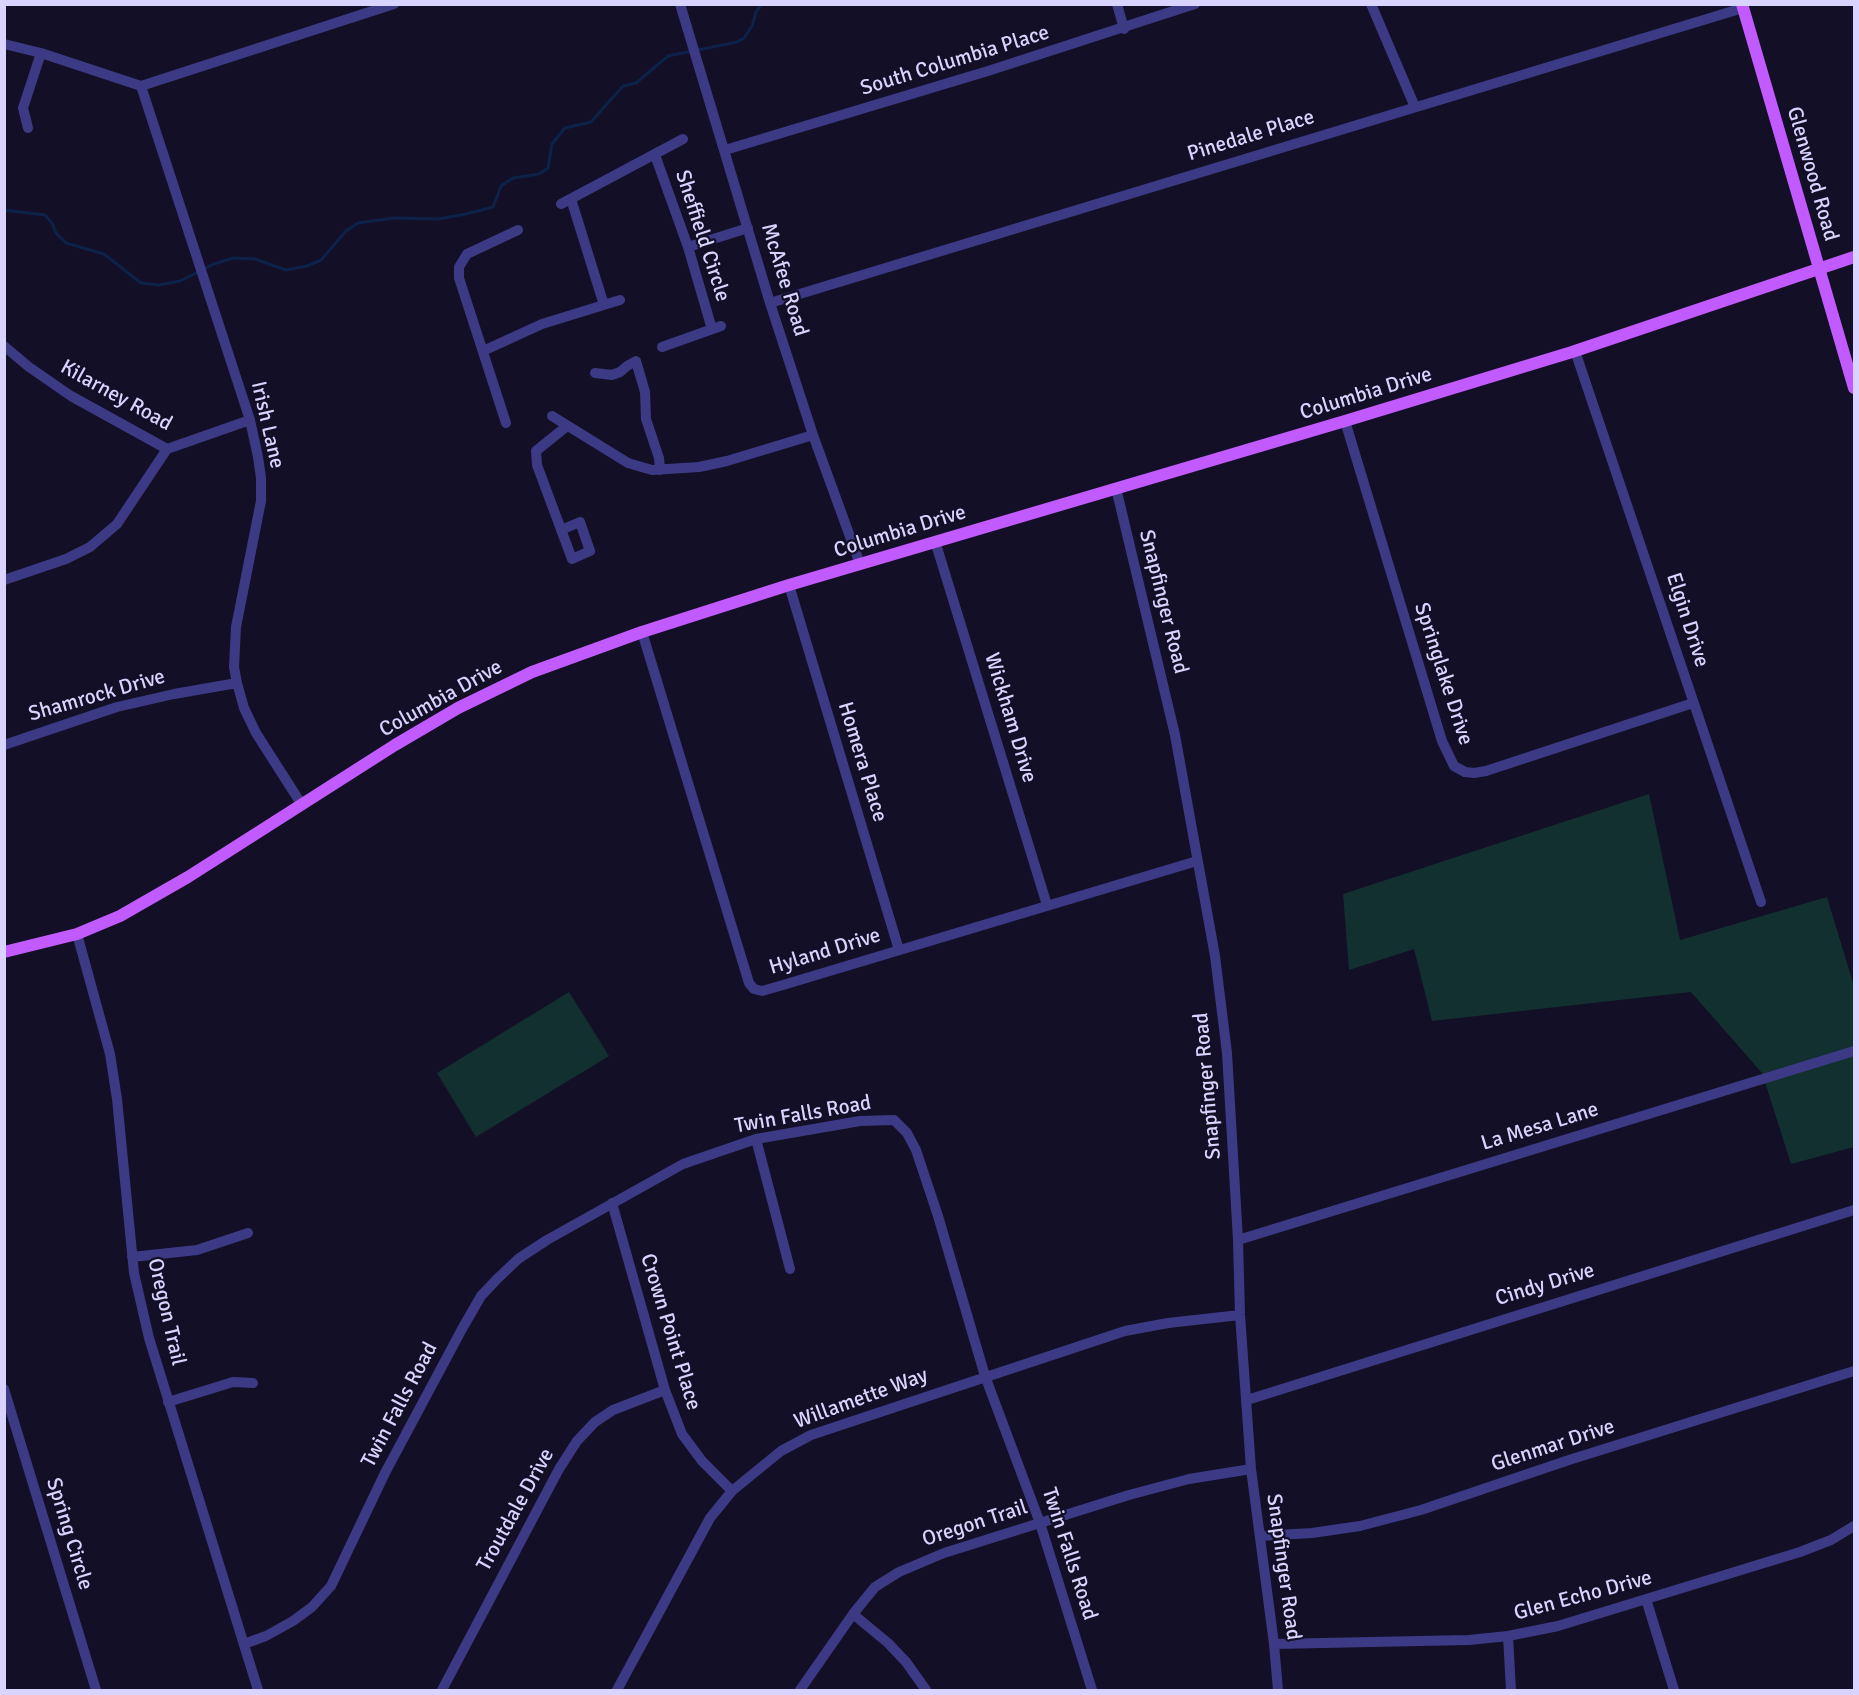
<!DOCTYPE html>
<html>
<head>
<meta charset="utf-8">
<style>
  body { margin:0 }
  #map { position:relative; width:1859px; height:1695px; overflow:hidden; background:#130f26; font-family:Signika,sans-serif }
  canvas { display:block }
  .frame { position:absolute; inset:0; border:6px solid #d9d4ff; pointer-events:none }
</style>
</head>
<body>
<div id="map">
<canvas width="1859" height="1695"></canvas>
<div class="frame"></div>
</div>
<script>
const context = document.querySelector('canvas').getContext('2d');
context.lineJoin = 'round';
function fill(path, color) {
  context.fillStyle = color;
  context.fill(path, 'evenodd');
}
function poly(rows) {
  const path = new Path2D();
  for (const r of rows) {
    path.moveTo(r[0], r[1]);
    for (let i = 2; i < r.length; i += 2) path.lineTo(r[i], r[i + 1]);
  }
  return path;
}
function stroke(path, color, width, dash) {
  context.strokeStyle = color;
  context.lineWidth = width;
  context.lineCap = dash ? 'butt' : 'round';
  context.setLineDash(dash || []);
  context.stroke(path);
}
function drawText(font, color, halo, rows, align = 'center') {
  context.font = font + ' Signika,sans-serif';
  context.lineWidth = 4.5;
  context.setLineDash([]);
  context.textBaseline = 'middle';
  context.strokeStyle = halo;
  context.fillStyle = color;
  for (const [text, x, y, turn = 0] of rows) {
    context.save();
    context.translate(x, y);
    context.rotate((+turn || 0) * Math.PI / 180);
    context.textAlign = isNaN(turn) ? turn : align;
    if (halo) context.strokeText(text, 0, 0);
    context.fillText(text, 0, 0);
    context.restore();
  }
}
const green = poly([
  [1649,794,1680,940,1827,897,1854,986,1854,1147,1791,1164,1762,1073,1691,992,1432,1021,1414,949,1349,970,1343,894],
  [569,992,609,1056,476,1137,437,1073]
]);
const stream = poly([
  [4,210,45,215,52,223,56,233,66,243,104,254,141,283,159,285,180,281,214,264,233,258,255,259,286,270,307,266,321,260,346,231,358,223,394,218,438,219,466,214,493,207,501,186,513,178,539,174,548,168,552,144,565,128,591,122,623,86,636,83,668,56,737,42,744,38,752,26,756,12,762,4]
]);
const minor = poly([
  [680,4,770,303,813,435,860,564],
  [1117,4,1124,29],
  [1371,4,1415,107],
  [4,44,41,53,141,86,394,4],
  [141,86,250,420,258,457,261,478,261,501,236,627,234,667,237,683,244,708,256,733,302,805],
  [28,128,23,108,41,53],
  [725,150,988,71,1195,4],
  [655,155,688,247,712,329],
  [571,199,604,305],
  [561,204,683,139],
  [688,247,748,228],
  [770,303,1743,8],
  [4,346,29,367,71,396,167,449,250,420],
  [662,347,721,326],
  [483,351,542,324,620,300],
  [1575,351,1761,902],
  [595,373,612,375,620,372,627,366,636,361,645,392,646,419,659,458,660,470],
  [552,416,628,463,652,470,699,467,727,461,813,435],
  [1345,421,1442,741,1454,766,1465,772,1474,773,1486,771,1693,703],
  [506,423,459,278,459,267,467,254,518,230],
  [1116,488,1175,735,1215,956,1227,1053,1238,1240,1240,1315,1251,1469,1274,1644,1278,1690],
  [561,530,580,522,590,551,572,559,537,465,536,451,567,426],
  [935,541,1047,905],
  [4,580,66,559,90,547,117,524,167,449],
  [789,585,899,950],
  [642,632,749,983,754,989,762,991,783,985,1197,861],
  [4,745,117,707,174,694,237,683],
  [77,934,110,1054,117,1099,134,1273,149,1338,258,1690],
  [756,1139,790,1269],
  [612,1203,665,1390,682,1434,702,1461,732,1491],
  [1238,1240,1854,1051],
  [132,1257,197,1250,248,1233],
  [4,1389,96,1690],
  [1247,1400,1854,1210],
  [168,1402,233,1382,253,1383],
  [1260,1536,1312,1533,1360,1526,1421,1510,1569,1460,1854,1371],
  [1646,1599,1674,1690],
  [853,1614,888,1643,906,1662,926,1690],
  [1508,1636,1511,1690],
  [244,1644,266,1636,293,1621,312,1607,331,1586,385,1473,462,1329,481,1296,498,1278,518,1259,547,1240,683,1164,756,1139,860,1121,894,1120,907,1133,916,1150,938,1216,985,1376,1040,1523,1092,1690],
  [1274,1644,1469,1640,1508,1636,1558,1626,1800,1552,1831,1540,1854,1526],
  [442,1690,559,1469,577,1441,595,1422,613,1410,665,1390],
  [617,1690,710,1518,732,1491,781,1451,811,1435,1125,1331,1168,1323,1240,1315],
  [800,1690,853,1614,875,1587,899,1572,944,1553,1129,1495,1189,1479,1251,1469]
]);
const major = poly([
  [1742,4,1854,388],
  [4,952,77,934,120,916,188,877,395,745,458,708,532,672,642,632,789,585,1345,421,1572,352,1854,257]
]);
const streetNames = [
  ["South Columbia Place",955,61,-17],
  ["Pinedale Place",1251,136,-17],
  ["Glenwood Road",1812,174,74],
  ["Sheffield Circle",702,236,72],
  ["McAfee Road",784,280,73],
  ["Columbia Drive",1366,394,-17],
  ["Kilarney Road",116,396,29],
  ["Irish Lane",267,425,77],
  ["Columbia Drive",900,532,-17],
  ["Snapfinger Road",1163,602,76],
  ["Elgin Drive",1687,620,72],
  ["Springlake Drive",1443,674,72],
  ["Shamrock Drive",97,696,-16],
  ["Columbia Drive",441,699,-29],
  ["Wickham Drive",1010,718,73],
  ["Homera Place",862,762,73],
  ["Hyland Drive",825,952,-17],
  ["Snapfinger Road",1208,1086,-95],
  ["Twin Falls Road",803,1115,-10],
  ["La Mesa Lane",1540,1127,-17],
  ["Cindy Drive",1545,1285,-17],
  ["Oregon Trail",166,1312,77],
  ["Crown Point Place",670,1332,73],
  ["Willamette Way",861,1399,-20],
  ["Twin Falls Road",400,1405,-62],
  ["Glenmar Drive",1553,1446,-18],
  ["Troutdale Drive",516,1510,-61],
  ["Oregon Trail",975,1524,-18],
  ["Spring Circle",69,1534,73],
  ["Twin Falls Road",1069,1554,72],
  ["Snapfinger Road",1283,1567,82],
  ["Glen Echo Drive",1583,1596,-15]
];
fill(green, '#12302f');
stroke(stream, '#0c2248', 3);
stroke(minor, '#3d3a85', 10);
stroke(major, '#c25bff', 12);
drawText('21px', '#d9d4ff', '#130f26', streetNames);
</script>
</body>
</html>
